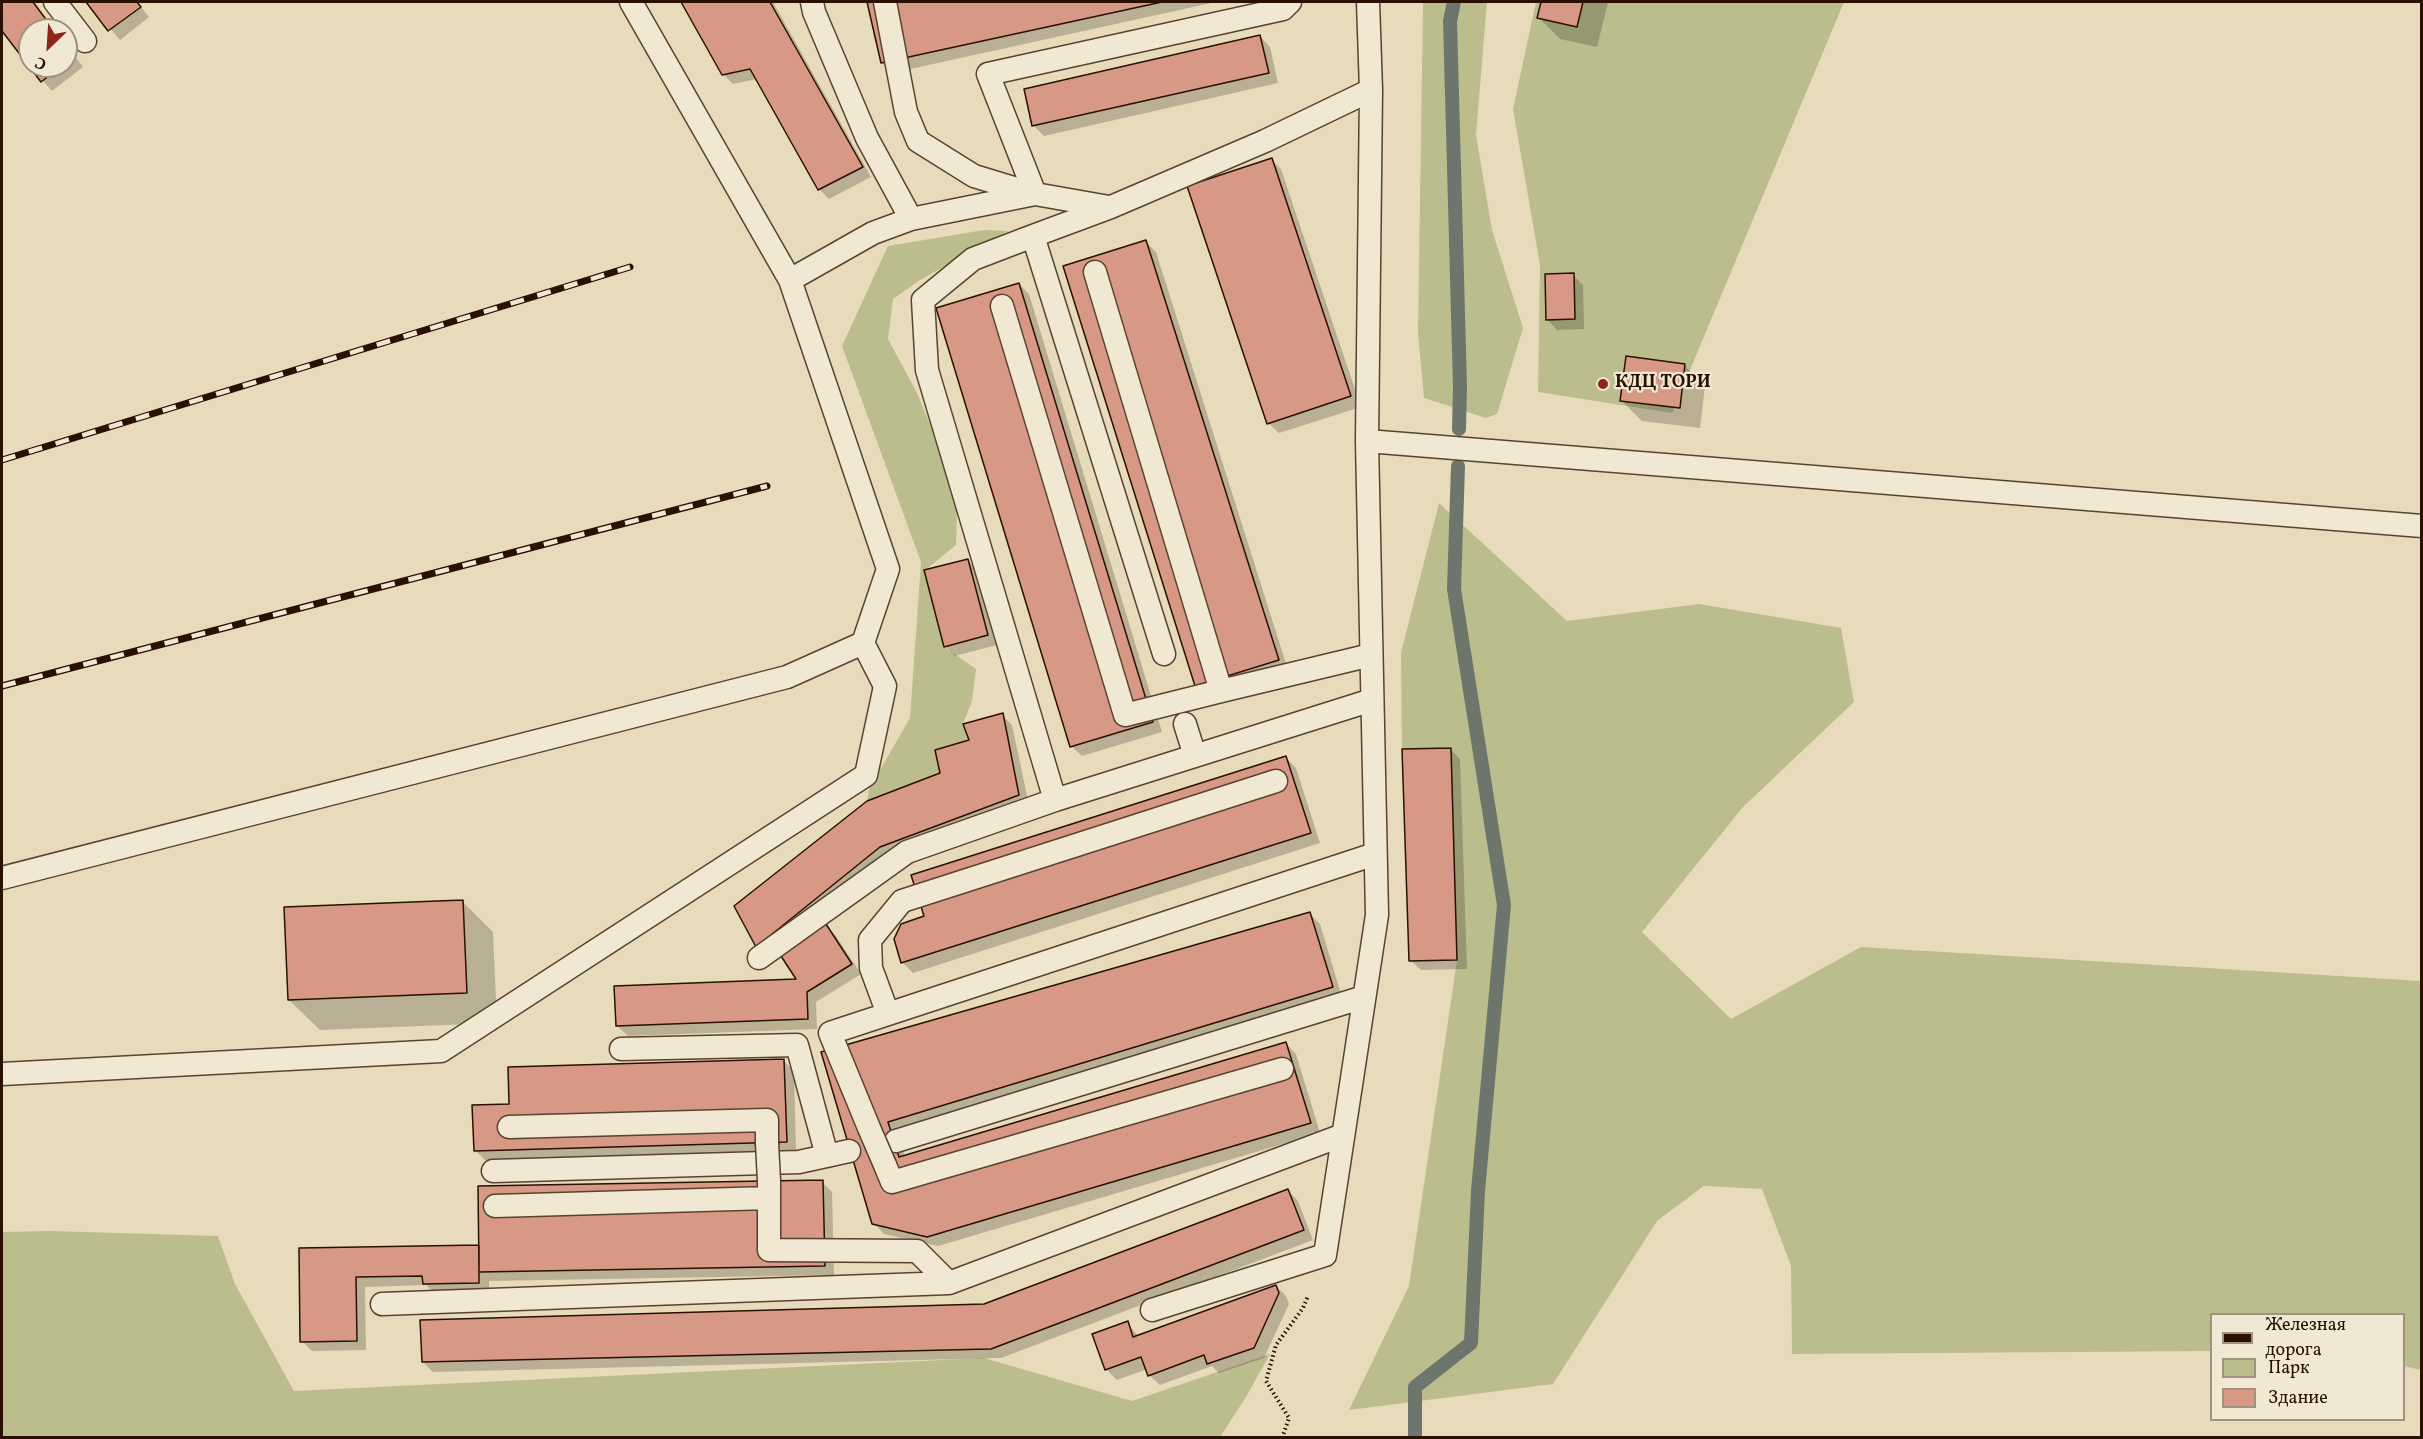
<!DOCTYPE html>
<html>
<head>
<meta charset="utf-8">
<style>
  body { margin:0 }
  #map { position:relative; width:2423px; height:1439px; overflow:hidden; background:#e8dbbb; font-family:Vollkorn,serif }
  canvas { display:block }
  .frame { position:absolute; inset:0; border:3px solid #291000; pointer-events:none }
  .legend { position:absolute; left:2210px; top:1313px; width:195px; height:108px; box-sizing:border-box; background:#f0e8d3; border:2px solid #a0927f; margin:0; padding:8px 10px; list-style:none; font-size:18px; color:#291000 }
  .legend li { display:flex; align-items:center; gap:12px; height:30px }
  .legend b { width:30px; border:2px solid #a0927f }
  .north { position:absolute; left:18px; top:18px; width:60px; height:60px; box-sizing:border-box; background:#f0e8d3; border:2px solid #a0927f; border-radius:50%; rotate:205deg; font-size:16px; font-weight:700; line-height:24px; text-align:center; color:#291000 }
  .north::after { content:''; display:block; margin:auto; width:21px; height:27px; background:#8f2418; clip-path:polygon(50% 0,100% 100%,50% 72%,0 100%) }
</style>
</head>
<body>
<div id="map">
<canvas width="2423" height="1439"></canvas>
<div class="frame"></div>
<ul class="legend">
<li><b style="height:8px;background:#291000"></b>Железная дорога</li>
<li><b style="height:16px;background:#bbbe8c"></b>Парк</li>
<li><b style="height:16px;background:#d79985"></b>Здание</li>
</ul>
<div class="north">С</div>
</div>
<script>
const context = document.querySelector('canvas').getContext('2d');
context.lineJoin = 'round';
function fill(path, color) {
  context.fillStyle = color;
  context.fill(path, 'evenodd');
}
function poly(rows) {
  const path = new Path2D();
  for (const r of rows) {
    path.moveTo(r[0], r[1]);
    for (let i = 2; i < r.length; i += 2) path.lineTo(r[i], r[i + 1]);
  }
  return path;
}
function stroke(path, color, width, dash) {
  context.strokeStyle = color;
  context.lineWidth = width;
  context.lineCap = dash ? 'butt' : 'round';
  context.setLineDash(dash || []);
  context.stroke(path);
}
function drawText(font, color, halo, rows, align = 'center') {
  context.font = font + ' Vollkorn,serif';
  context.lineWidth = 4.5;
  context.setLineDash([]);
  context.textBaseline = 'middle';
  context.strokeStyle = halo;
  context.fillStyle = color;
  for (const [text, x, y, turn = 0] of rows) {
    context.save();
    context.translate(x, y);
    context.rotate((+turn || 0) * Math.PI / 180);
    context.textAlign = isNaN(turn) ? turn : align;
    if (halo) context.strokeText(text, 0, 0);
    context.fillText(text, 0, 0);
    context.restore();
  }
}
const green = poly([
  [1423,2,1487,2,1476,135,1492,230,1523,328,1497,414,1486,418,1424,398,1418,333],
  [1536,2,1844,2,1672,413,1538,392,1540,265,1513,109],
  [984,230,1008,231,920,280,893,299,888,339,917,393,950,473,957,508,956,545,924,571,944,647,976,669,972,701,963,724,969,740,935,750,940,773,867,801,869,789,910,718,921,562,842,346,888,246],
  [1439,503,1567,621,1699,604,1841,628,1854,702,1743,807,1642,932,1731,1019,1861,947,2421,981,2421,1370,2404,1366,2404,1314,2212,1314,2211,1351,1792,1354,1791,1266,1762,1189,1704,1186,1657,1221,1553,1384,1349,1410,1409,1286,1457,960,1451,748,1402,749,1401,653],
  [50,1231,218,1236,235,1284,294,1391,984,1358,1132,1401,1270,1354,1246,1397,1220,1437,2,1437,2,1232]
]);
const shadow = poly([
  [2,2,33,2,55,30,30,30,30,66,2,29],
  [88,2,137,2,149,17,120,40],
  [683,2,773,2,871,177,829,199,819,189,757,79,733,84,723,74],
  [868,2,1216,2,892,73,882,63],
  [1543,2,1608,2,1597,47,1560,39,1539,18],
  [1260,36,1270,47,1278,83,1044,136,1034,126,1025,90],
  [66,44,83,67,52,91,30,66,66,66],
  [1271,159,1281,169,1361,407,1279,433,1268,423],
  [1146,242,1156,252,1288,670,1207,695,1197,685],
  [1573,275,1583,285,1584,329,1557,330,1547,319],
  [1019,284,1029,294,1162,732,1082,756,1071,746],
  [1684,365,1705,386,1700,428,1642,421,1622,401],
  [967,560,978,571,997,645,955,656,945,646],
  [1002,715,1012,725,1029,805,890,857,757,946,942,774,971,741],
  [1450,749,1460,759,1467,969,1421,970,1410,960],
  [1286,758,1296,768,1320,843,913,973,903,963,895,939,926,917],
  [463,902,493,932,497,1023,320,1030,289,1000],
  [1310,914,1320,924,1342,997,897,1132,905,1157,1286,1044,1296,1054,1320,1133,938,1246,884,1234,874,1223,823,1053],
  [826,926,836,936,861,974,816,1002,817,1029,628,1036,617,1026,799,980],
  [784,1061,794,1071,796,1152,485,1160,475,1150,511,1106],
  [822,1182,832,1192,834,1275,489,1281,489,1293,434,1293,426,1285,365,1287,366,1350,312,1351,302,1341,300,1250,480,1246],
  [1288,1190,1298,1201,1313,1240,1001,1358,433,1372,423,1362,984,1306],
  [1276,1286,1286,1296,1289,1304,1264,1358,1219,1373,1212,1366,1160,1385,1149,1375,1147,1369,1117,1380,1107,1370,1094,1335,1127,1323,1139,1337]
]);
const stream = poly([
  [1454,2,1450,21,1460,387,1459,429],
  [1415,1438,1415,1387,1471,1343,1478,1191,1504,905,1454,589,1458,466]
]);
const building = poly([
  [2,2,33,2,54,30,30,30,30,66,62,66,41,82,2,31,2,2],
  [86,2,137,2,141,7,108,31,86,2],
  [681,2,770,2,863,167,818,190,750,69,722,75,681,2],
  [867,2,1162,2,881,63,867,2],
  [1541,2,1583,2,1577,27,1537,18,1541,2],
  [1260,35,1269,73,1032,126,1024,89,1260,35],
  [1272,158,1351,396,1267,424,1187,186,1272,158],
  [1146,240,1279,660,1195,686,1063,266,1146,240],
  [1574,273,1575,319,1546,320,1545,274,1574,273],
  [1019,283,1153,722,1070,747,936,308,1019,283],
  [1626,356,1685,364,1680,408,1620,401,1626,356],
  [968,559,988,635,944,647,924,570,968,559],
  [1003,713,1019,795,880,847,756,947,734,906,867,801,940,773,935,750,969,740,963,724,1003,713],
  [1451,748,1457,960,1409,961,1402,749,1451,748],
  [1286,756,1311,833,901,963,894,939,901,924,924,916,911,875,1286,756],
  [463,900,467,993,288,1000,284,907,463,900],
  [1310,912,1333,987,888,1122,899,1157,1286,1042,1311,1123,927,1237,872,1224,821,1052,1310,912],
  [826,924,852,964,807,992,808,1019,616,1026,614,986,796,979,779,953,826,924],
  [784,1059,787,1142,474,1151,472,1105,509,1104,508,1067,784,1059],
  [823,1180,825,1266,479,1272,478,1186,823,1180],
  [1288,1189,1304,1230,991,1349,422,1362,420,1320,984,1304,1288,1189],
  [479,1245,479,1283,423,1284,422,1276,356,1277,357,1341,300,1342,299,1248,479,1245],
  [1276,1285,1279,1293,1254,1348,1207,1364,1204,1355,1148,1376,1141,1357,1105,1370,1092,1334,1128,1321,1133,1337,1276,1285]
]);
const path = poly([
  [1282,1438,1289,1418,1266,1381,1276,1345,1303,1308,1308,1296]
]);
const service = poly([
  [55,2,85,41],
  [631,2,790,280],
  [812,2,814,12,867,138,911,219,1035,194],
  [885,2,906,112,918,141,974,176,1030,193],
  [1109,207,1035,194,988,74,1283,9,1290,2],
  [1033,236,973,259,923,300,927,370,1055,800,1372,700],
  [1002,306,1125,715,1221,691,1095,272],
  [1367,441,2422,526],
  [1164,654,1033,236,1111,207,1265,141,1371,90],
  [1221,691,1371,655],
  [1185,724,1195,756],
  [2,878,787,677,863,643,888,569,790,280,873,233,911,219],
  [759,958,907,852,1055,800],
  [888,1014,871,968,870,940,902,901,1276,781],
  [621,1049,797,1045,827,1156],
  [2,1074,441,1051,866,775,885,686,863,643],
  [509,1127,767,1120,767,1143],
  [869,1128,830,1033,1375,854],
  [896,1141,1364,997],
  [885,1165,892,1182,1282,1069],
  [493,1171,799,1162,849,1151],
  [769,1184,769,1250,917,1251,949,1283],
  [495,1206,769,1198],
  [382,1304,949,1283,1343,1135],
  [1152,1310,1325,1255,1377,915,1367,441,1371,90,1368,2]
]);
const rail = poly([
  [2,460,630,267],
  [2,686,767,486]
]);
const serviceBridge = poly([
  [869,1128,885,1165],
  [767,1143,769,1181]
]);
const markers = [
  [1603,384,6,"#8f2418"]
];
const poiNames = [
  ["КДЦ ТОРИ",1615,384]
];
fill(green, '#bbbe8c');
fill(shadow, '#0003');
stroke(stream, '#6c766d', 14);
fill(building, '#d79985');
stroke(building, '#291000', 1.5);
stroke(service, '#59432f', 25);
stroke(path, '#291000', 4, [1.5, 3]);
stroke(service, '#f0e8d3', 22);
stroke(rail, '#291000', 7);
stroke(rail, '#f0e8d3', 4.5, [14]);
stroke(serviceBridge, '#59432f', 25, []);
stroke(serviceBridge, '#f0e8d3', 22);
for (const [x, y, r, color] of markers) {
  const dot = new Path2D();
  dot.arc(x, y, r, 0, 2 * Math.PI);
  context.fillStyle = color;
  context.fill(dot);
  stroke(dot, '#f0e8d3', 2);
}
drawText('bold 18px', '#291000', '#f0e8d3', poiNames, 'left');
</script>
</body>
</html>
